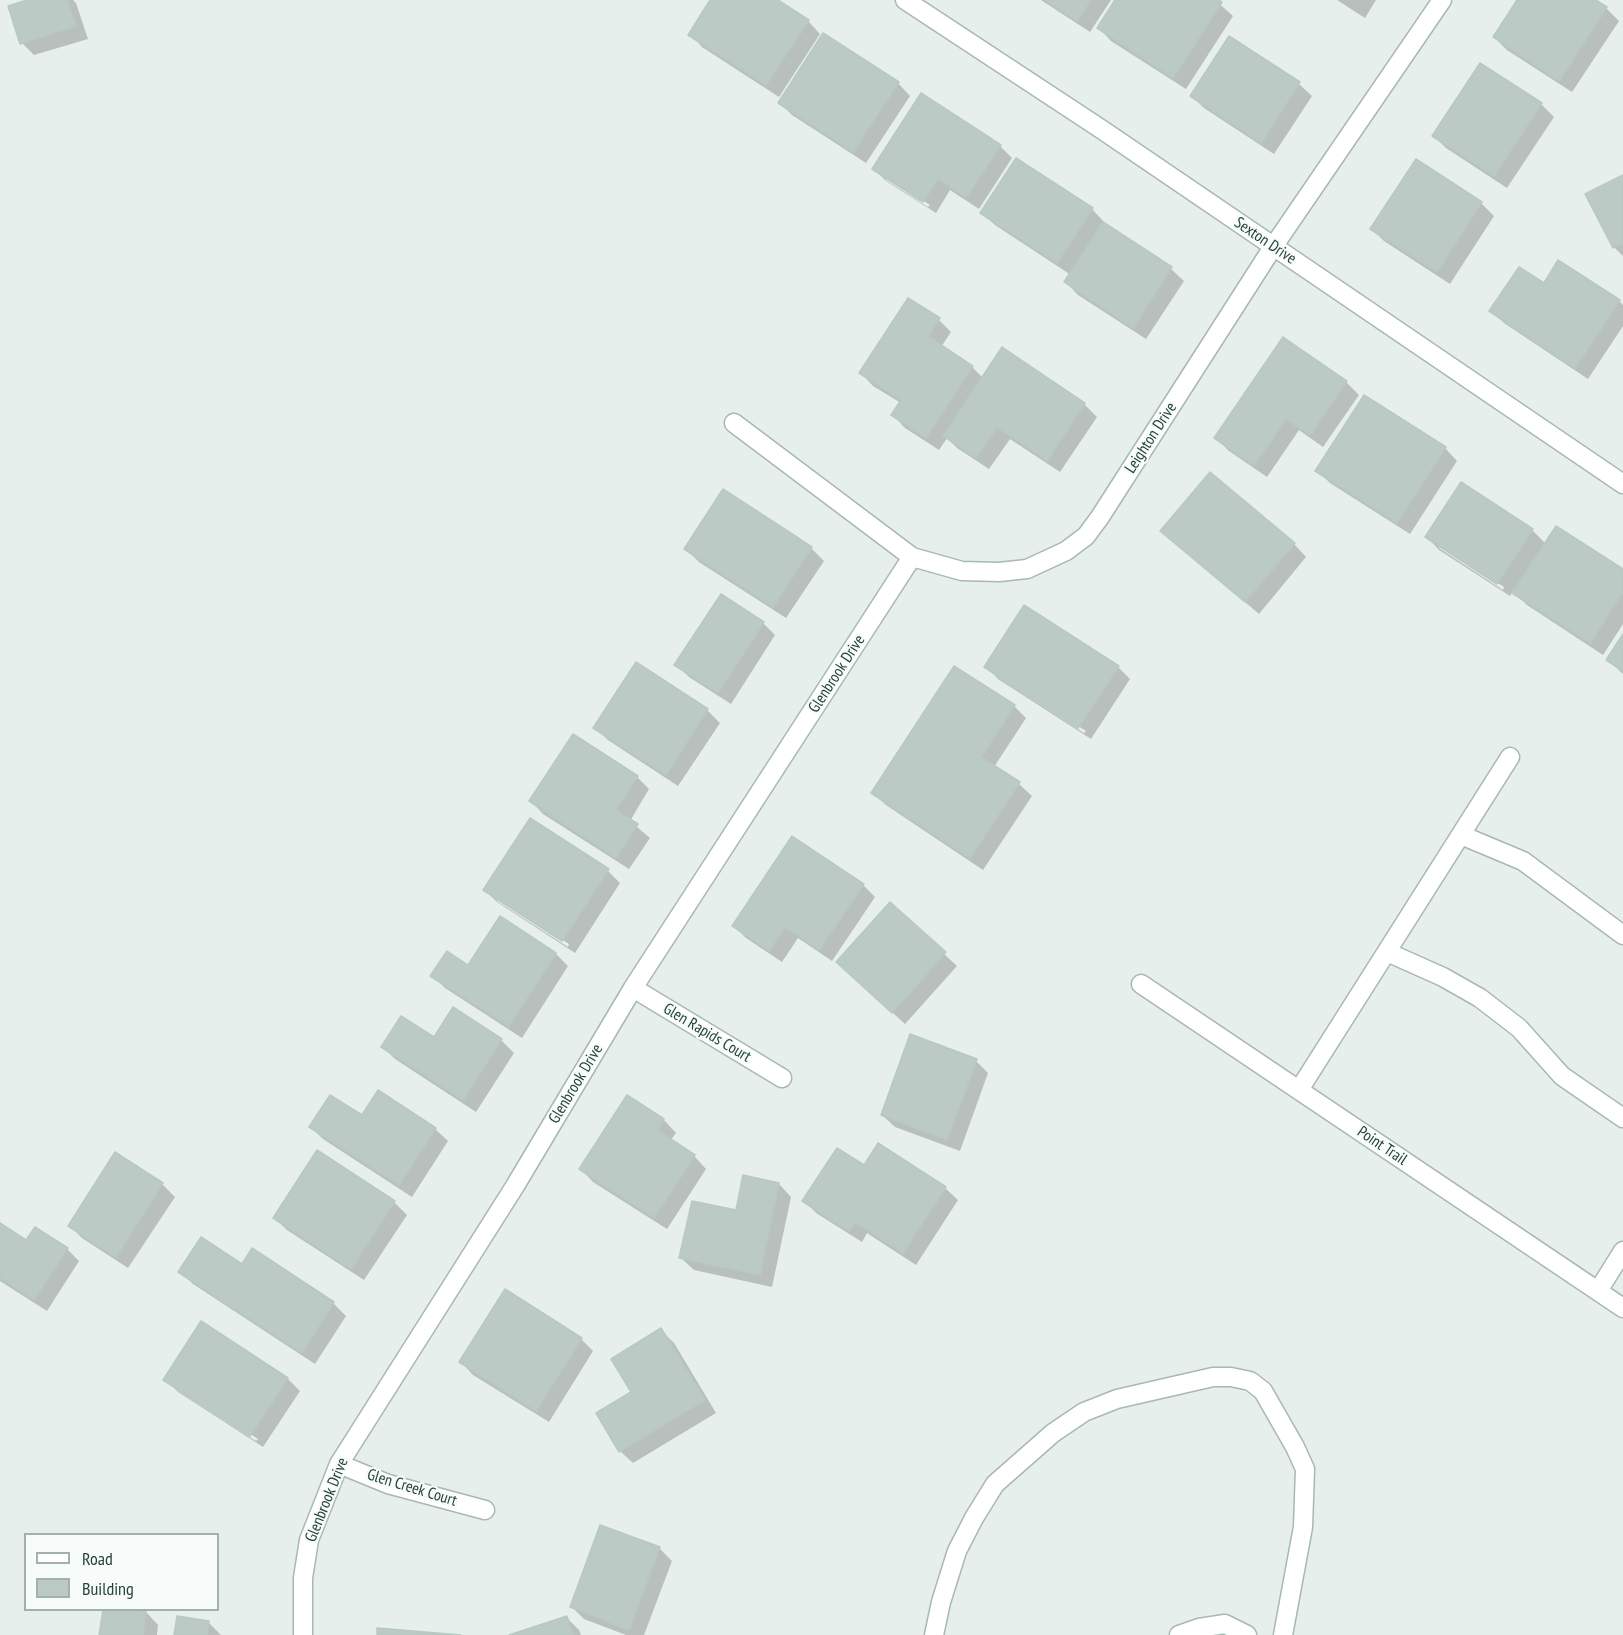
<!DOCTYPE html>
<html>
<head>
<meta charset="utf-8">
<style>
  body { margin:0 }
  #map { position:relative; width:1623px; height:1635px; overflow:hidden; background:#e6efeb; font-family:"PT Sans Narrow",sans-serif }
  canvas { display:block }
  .legend { position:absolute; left:24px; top:1533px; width:195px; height:78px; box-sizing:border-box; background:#f7fbf9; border:2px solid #a3b1ad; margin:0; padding:8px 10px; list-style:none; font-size:18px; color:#24423a }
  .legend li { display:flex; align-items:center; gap:12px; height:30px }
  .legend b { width:30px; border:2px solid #a3b1ad }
</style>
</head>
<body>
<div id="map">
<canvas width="1623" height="1635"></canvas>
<ul class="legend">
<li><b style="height:8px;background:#fff"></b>Road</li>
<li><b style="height:16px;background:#bbcac4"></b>Building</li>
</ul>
</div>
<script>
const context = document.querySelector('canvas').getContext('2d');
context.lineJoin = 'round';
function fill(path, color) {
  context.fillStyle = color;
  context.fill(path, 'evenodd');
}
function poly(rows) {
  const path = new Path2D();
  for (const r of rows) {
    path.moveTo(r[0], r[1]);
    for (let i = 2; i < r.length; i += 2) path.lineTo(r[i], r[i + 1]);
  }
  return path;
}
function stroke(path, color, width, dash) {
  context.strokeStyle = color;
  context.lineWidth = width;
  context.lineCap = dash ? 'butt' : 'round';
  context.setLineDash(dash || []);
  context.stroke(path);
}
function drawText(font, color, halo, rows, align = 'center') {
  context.font = font + ' "PT Sans Narrow",sans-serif';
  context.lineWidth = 4.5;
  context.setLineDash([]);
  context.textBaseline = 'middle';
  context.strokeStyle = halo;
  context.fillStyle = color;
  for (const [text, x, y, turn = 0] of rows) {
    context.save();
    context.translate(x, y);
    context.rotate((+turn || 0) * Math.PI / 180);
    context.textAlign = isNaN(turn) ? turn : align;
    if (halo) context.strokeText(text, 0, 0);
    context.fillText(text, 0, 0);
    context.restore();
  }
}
const shadow = poly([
  [32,0,73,0,76,3,88,39,34,55,22,43],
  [712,0,775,0,808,21,820,34,779,97,702,47,690,34],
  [1041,0,1111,0,1090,32],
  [1117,0,1215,0,1233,16,1186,89,1111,41,1099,28],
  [1337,0,1376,0,1365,18],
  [1519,0,1593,0,1606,8,1619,21,1572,92,1507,50,1494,37],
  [1229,38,1299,84,1312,96,1274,154,1204,108,1192,96],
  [898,83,910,96,866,163,792,115,780,103],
  [1541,104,1554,117,1507,188,1446,148,1434,136],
  [1000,146,1012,158,979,209,950,190,936,213,886,181,874,169],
  [886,176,930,205,928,207,886,180],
  [1416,161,1481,203,1494,216,1450,284,1384,241,1372,229],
  [1623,176,1623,256,1614,247],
  [1092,209,1104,222,1103,224,1171,269,1184,281,1146,339,1078,295,1066,282,1071,275,995,225,982,213],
  [1619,301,1623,305,1623,326,1588,379,1504,323,1491,311],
  [939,320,951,332,941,347,972,367,983,378,1002,350,1084,404,1097,417,1060,472,1010,439,989,469,957,448,947,438,939,450,905,428,893,415,901,403,873,386,861,373],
  [1283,339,1346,382,1359,395,1323,447,1299,430,1267,477,1229,451,1216,438],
  [1445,448,1457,461,1410,534,1330,483,1317,470],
  [724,491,811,548,824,561,786,618,699,562,686,549],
  [1532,530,1546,544,1623,571,1623,624,1603,655,1527,605,1513,591,1510,596,1439,550,1427,537],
  [1439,545,1504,587,1503,590,1439,548],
  [1162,531,1294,544,1306,557,1259,614],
  [763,623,775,635,731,704,689,677,676,664],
  [1623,637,1623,674,1608,660],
  [636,664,707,710,720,723,678,786,608,740,595,728],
  [986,666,1118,667,1130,679,1091,739,998,679],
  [998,674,1086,731,1084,733,998,677],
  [1014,706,1026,718,994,767,1019,784,1032,796,983,870,886,805,873,793],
  [637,777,649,789,630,821,650,838,629,869,543,814,531,801],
  [608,871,620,883,575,953,497,902,485,890],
  [497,897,569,944,568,947,497,901],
  [863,885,875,897,832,961,798,938,782,962,746,938,734,926],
  [890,904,957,966,905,1024,850,974],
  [500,918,556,954,568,966,522,1038,445,988,432,975,469,967],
  [454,1009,501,1040,514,1053,476,1112,395,1059,383,1047,434,1039],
  [976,1061,988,1073,960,1151,895,1127,882,1115],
  [628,1097,664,1120,676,1133,670,1141,694,1156,706,1169,667,1229,593,1182,581,1169],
  [362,1117,435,1129,448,1141,412,1197,323,1139,311,1127],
  [879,1145,945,1188,958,1200,916,1265,867,1233,862,1242,816,1213,804,1200,864,1167],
  [318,1152,394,1202,407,1215,364,1280,287,1230,275,1218],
  [116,1154,162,1184,175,1197,128,1268,82,1238,70,1226],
  [779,1184,791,1197,772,1287,694,1270,681,1258],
  [0,1225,27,1242,67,1249,79,1261,47,1311,0,1281],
  [253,1250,333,1303,346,1316,315,1364,193,1284,180,1272,242,1266],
  [202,1323,288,1379,300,1391,263,1447,178,1392,165,1379],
  [177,1387,258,1439,256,1441,177,1390],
  [661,1330,674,1343,716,1413,633,1463,620,1451,633,1392],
  [581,1339,593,1351,549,1422,473,1375,461,1362],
  [659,1548,672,1561,644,1635,626,1635,584,1619,572,1607],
  [105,1610,129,1610,146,1612,158,1625,157,1635,101,1635],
  [179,1618,209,1623,221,1635,176,1635],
  [567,1618,579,1630,581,1635,513,1635]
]);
const building = poly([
  [27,0,67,0,76,26,20,44,8,6,27,0],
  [710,0,778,0,809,20,766,85,688,35,710,0],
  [1045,0,1091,0,1077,21,1045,0],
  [1115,0,1218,0,1222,2,1173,78,1097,28,1115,0],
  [1517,0,1596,0,1607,7,1559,81,1493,37,1517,0],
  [823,33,899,82,853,152,778,103,823,33],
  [1229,36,1300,82,1261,143,1190,96,1229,36],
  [1480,63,1542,103,1494,176,1432,136,1480,63],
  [921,93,1001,145,966,198,938,179,923,202,872,169,921,93],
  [1016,158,1093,208,1057,263,980,213,1016,158],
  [1416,159,1482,202,1437,272,1370,229,1416,159],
  [1623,175,1623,243,1613,248,1585,194,1623,175],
  [1103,222,1172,267,1133,328,1064,282,1103,222],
  [1558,260,1620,300,1575,368,1489,311,1519,267,1544,283,1558,260],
  [908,298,940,318,928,336,973,366,926,438,891,415,901,400,859,373,908,298],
  [1283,337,1347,381,1310,435,1286,419,1254,466,1214,438,1283,337],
  [1002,347,1085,403,1047,461,997,427,976,458,943,436,1002,347],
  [1364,395,1446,447,1397,523,1315,471,1364,395],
  [1210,472,1295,543,1245,602,1160,531,1210,472],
  [1461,482,1533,529,1497,584,1425,537,1461,482],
  [723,489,812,547,773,607,684,549,723,489],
  [1556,526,1623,569,1623,592,1590,643,1512,593,1556,526],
  [721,594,764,622,718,693,674,665,721,594],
  [1024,605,1119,666,1078,728,984,667,1024,605],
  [1623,634,1623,671,1606,660,1623,634],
  [636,662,708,709,666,775,593,728,636,662],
  [954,666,1015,705,981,757,1020,782,970,858,871,793,954,666],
  [573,734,638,776,616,810,638,824,616,858,529,801,573,734],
  [530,818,609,869,562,941,483,890,530,818],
  [792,836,864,884,819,950,785,927,769,951,732,926,792,836],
  [890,902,946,952,892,1013,836,962,890,902],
  [500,916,556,953,509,1026,430,976,447,951,468,965,500,916],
  [453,1007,502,1039,463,1100,381,1047,401,1016,434,1037,453,1007],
  [910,1034,977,1059,947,1140,881,1115,910,1034],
  [378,1090,436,1128,399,1185,309,1127,330,1095,362,1115,378,1090],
  [627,1095,664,1119,657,1130,695,1155,654,1218,579,1169,627,1095],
  [878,1143,946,1187,903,1253,855,1222,849,1231,802,1201,837,1148,864,1165,878,1143],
  [317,1150,395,1201,351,1269,273,1218,317,1150],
  [115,1152,163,1183,116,1257,68,1226,115,1152],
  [743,1175,779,1183,760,1275,679,1258,692,1201,736,1210,743,1175],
  [0,1223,26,1240,35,1227,68,1248,34,1300,0,1278,0,1223],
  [201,1237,242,1264,252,1248,334,1302,302,1353,178,1272,201,1237],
  [505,1289,582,1338,536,1411,459,1362,505,1289],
  [201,1321,288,1378,250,1436,163,1380,201,1321],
  [661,1328,705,1400,619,1452,596,1413,631,1392,611,1359,661,1328],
  [600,1525,660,1547,629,1630,570,1607,600,1525],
  [103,1610,146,1611,143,1635,99,1635,103,1610],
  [177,1616,209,1621,207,1635,174,1635,177,1616],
  [567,1616,573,1635,509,1635,567,1616],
  [377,1628,461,1635,377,1635,377,1628]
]);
const service = poly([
  [1461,835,1523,861,1623,935],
  [1387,952,1443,977,1480,998,1519,1028,1562,1076,1623,1118],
  [1141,984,1623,1308],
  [1299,1090,1510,757],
  [1598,1291,1623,1251],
  [934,1635,941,1602,957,1551,974,1518,995,1484,1053,1433,1084,1412,1117,1399,1213,1377,1231,1377,1250,1381,1263,1391,1295,1447,1305,1469,1303,1527,1283,1635],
  [1179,1635,1199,1628,1225,1624,1247,1635]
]);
const minor = poly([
  [905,0,1101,129,1623,484],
  [734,423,912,557,962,571,999,572,1027,569,1066,551,1086,536,1100,517,1273,247,1442,0],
  [633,988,782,1078],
  [339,1464,388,1484,485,1510],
  [303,1635,303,1578,309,1540,339,1464,515,1186,633,988,912,557]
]);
const streetNames = [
  ["Sexton Drive",1265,241,34],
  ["Leighton Drive",1151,438,-57],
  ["Glenbrook Drive",837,674,-57],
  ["Glen Rapids Court",707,1033,31],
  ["Glenbrook Drive",576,1084,-59],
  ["Point Trail",1382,1146,34],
  ["Glen Creek Court",412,1488,17],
  ["Glenbrook Drive",327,1500,-68]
];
fill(shadow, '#0003');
fill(building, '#bbcac4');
stroke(building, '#b8c9c2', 1.5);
stroke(service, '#a8b8b2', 21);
stroke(minor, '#a8b8b2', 21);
stroke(service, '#fff', 18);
stroke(minor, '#fff', 18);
drawText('16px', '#24423a', '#f7fbf9', streetNames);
</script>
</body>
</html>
